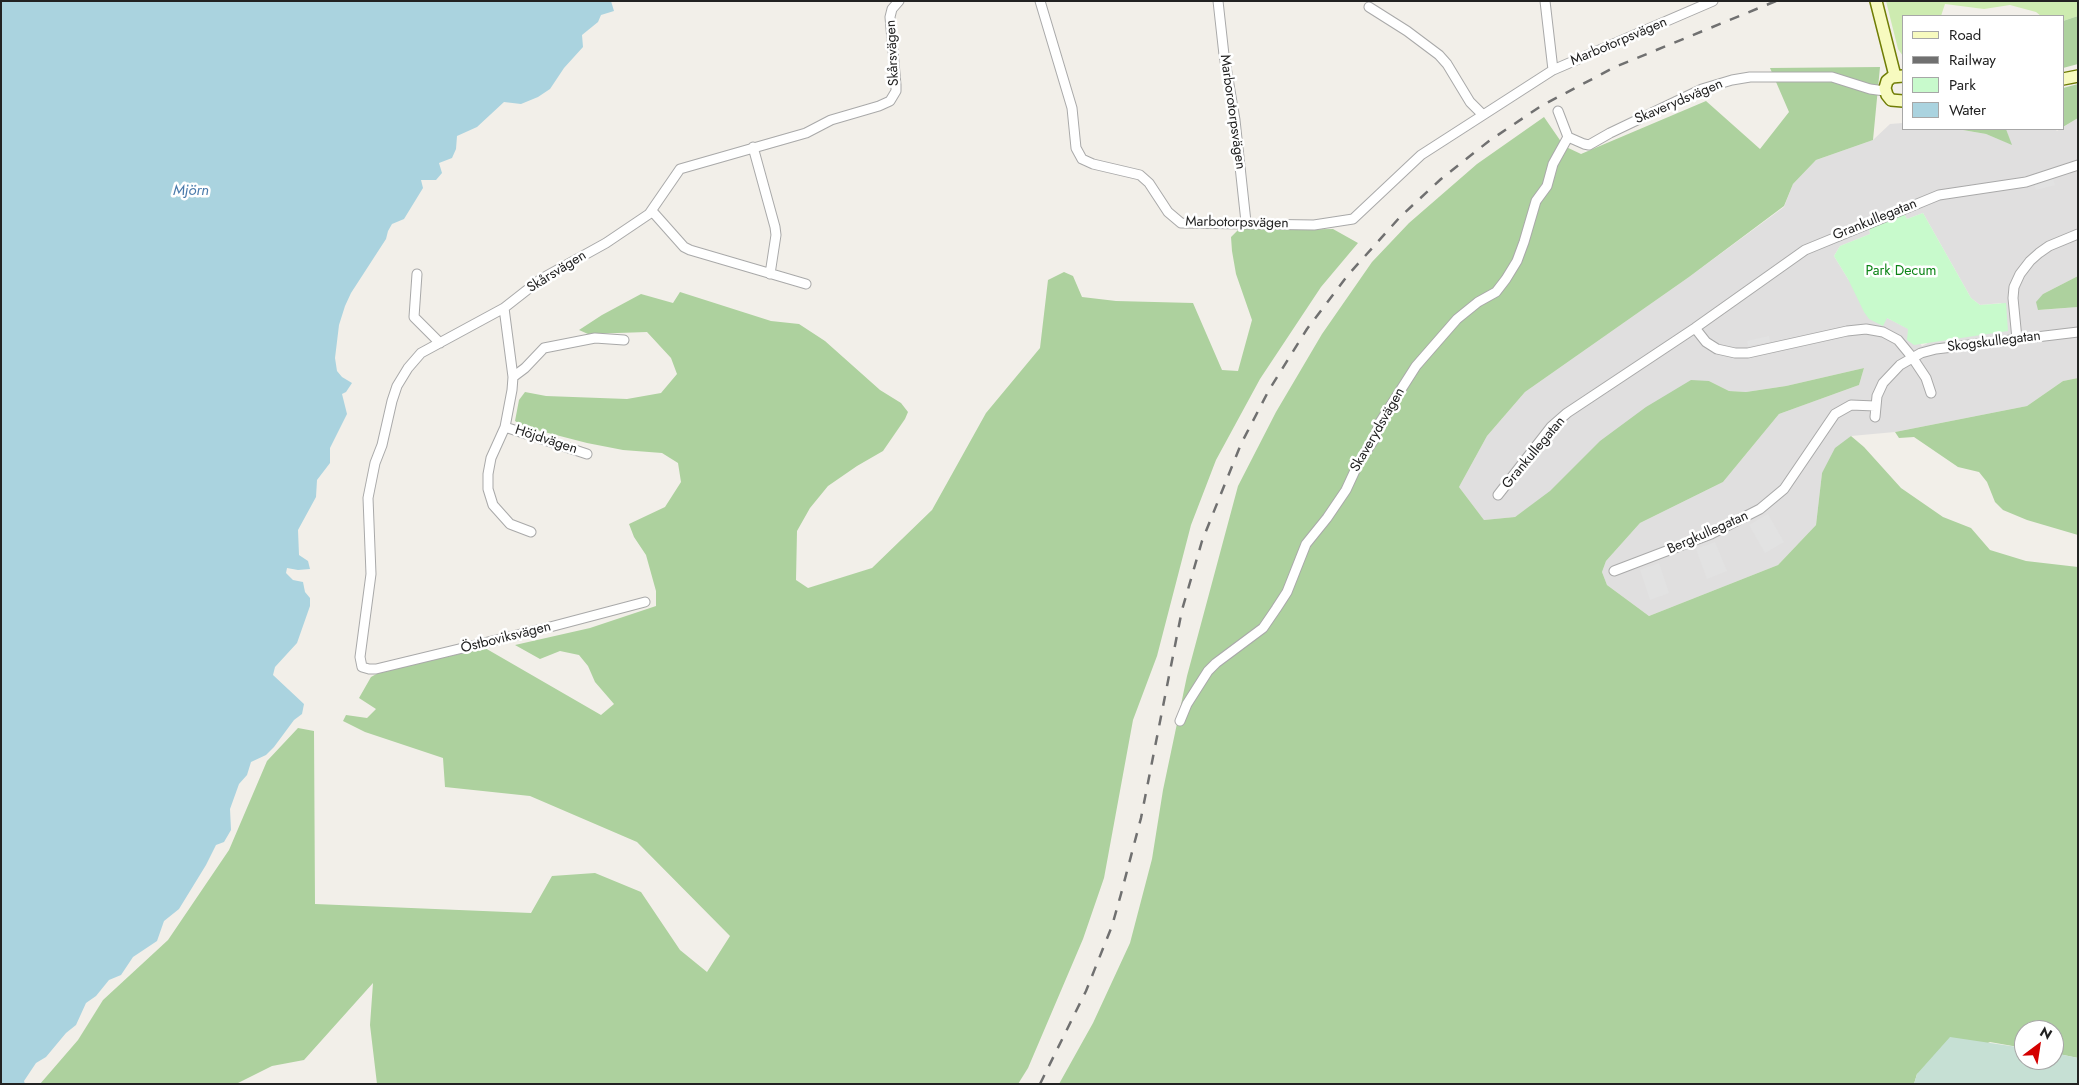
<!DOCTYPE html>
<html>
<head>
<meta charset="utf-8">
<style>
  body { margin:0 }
  #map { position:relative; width:2079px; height:1085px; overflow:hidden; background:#f2efe9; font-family:Jost,sans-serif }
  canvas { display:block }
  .frame { position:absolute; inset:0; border:2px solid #222; pointer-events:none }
  .legend { position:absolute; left:1902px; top:15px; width:162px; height:115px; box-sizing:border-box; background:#fff; border:1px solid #a7a7a7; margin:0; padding:6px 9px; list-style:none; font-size:15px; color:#222 }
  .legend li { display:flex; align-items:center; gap:10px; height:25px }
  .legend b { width:25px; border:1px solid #a7a7a7 }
  .north { position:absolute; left:2014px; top:1020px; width:50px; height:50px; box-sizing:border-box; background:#fff; border:1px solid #a7a7a7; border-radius:50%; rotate:31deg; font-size:14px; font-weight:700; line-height:20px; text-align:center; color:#222 }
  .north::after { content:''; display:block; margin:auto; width:18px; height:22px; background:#d40000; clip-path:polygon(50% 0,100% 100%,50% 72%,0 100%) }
</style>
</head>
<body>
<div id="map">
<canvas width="2079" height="1085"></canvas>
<div class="frame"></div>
<ul class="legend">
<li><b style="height:6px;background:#f7fabf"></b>Road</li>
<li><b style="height:6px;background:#707070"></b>Railway</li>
<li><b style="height:14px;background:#c8facc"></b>Park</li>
<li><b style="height:14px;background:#aad3df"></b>Water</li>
</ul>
<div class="north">N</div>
</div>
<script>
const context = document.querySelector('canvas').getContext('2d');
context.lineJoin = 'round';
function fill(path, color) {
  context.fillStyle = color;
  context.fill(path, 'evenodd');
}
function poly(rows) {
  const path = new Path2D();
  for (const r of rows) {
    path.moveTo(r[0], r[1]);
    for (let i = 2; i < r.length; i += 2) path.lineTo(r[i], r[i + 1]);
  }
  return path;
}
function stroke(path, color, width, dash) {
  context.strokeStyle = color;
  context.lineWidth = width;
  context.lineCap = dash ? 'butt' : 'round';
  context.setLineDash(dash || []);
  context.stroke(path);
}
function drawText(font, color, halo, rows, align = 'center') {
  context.font = font + ' Jost,sans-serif';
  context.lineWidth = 5;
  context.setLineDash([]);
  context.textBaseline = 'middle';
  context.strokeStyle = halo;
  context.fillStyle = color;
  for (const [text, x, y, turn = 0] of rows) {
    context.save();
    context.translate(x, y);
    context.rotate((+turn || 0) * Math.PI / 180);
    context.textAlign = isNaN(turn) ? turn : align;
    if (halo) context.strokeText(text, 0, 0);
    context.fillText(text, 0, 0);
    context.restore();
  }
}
const residential = poly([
  [2078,118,2078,276,2043,294,2039,310,2078,307,2078,378,2063,381,2027,406,1895,432,1851,436,1822,473,1816,525,1778,565,1649,616,1607,585,1602,572,1606,561,1640,523,1723,482,1779,414,1859,385,1864,368,1786,386,1746,392,1729,391,1709,381,1515,517,1484,520,1459,487,1487,436,1525,392,1689,277,1784,207,1793,184,1816,160,1873,140,1890,124,1903,123,1903,129,1957,129,1986,134,2011,144,2006,129,2055,129,2057,131],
  [1923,213,1971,298,1980,305,2002,303,1922,346,1909,329,1887,318,1848,279,1834,256,1840,246,1870,234,1869,228,1904,214,1907,219]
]);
const grass = poly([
  [1886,1,2078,1,2078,16,2063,21,2063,16,2041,16,2036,12,2010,5,1984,9,1945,4,1941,16,1903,16,1903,56,1898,49]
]);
const forest = poly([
  [2078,16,2078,64,2063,68,2063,21],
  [1880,67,1873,140,1816,160,1793,184,1784,206,1689,277,1525,392,1487,436,1459,487,1484,520,1515,517,1550,491,1600,441,1646,407,1691,380,1709,381,1729,391,1746,392,1786,386,1864,368,1859,385,1779,414,1723,482,1640,523,1606,561,1602,572,1607,585,1649,616,1778,565,1816,525,1822,473,1835,448,1851,436,1864,447,1901,488,1943,517,1971,528,1990,550,2026,561,2078,567,2078,1058,2054,1053,2054,1030,2024,1030,2024,1048,1990,1042,1917,1074,1914,1084,1059,1084,1093,1023,1130,943,1152,859,1163,790,1187,676,1238,486,1276,412,1322,334,1372,262,1409,223,1477,164,1544,117,1564,146,1581,154,1706,101,1760,149,1789,112,1770,68],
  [2078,84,2078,118,2063,127,2063,88],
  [1957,129,2006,129,2012,145,1986,134],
  [1241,227,1275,230,1333,229,1358,243,1321,287,1260,379,1216,460,1191,525,1157,656,1133,720,1104,878,1083,939,1028,1068,1018,1084,377,1084,370,1025,373,983,304,1060,272,1066,236,1084,40,1084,78,1040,103,1000,168,940,229,850,267,761,298,728,314,731,315,904,531,913,552,876,595,873,641,892,680,950,707,972,730,936,637,842,530,796,445,787,443,758,365,732,343,721,346,715,367,718,376,709,359,698,371,677,380,672,485,648,601,715,614,704,595,682,588,666,579,655,560,651,540,659,515,645,590,628,656,606,656,591,646,555,634,537,629,524,665,507,681,482,678,463,662,453,623,450,587,443,525,427,515,421,519,400,525,392,546,396,627,399,661,393,677,374,671,358,647,332,588,334,579,330,602,315,641,294,673,303,680,292,771,321,799,324,825,341,880,390,901,403,908,412,905,419,883,451,857,466,828,486,810,508,797,531,796,580,808,588,872,568,932,510,986,413,1040,348,1048,280,1064,272,1073,276,1082,297,1116,301,1193,303,1222,370,1238,371,1252,320,1236,274,1232,251,1231,237],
  [2078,276,2078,307,2038,310,2036,302,2043,294],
  [2078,378,2078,535,2027,520,2003,510,1995,502,1987,482,1979,472,1958,467,1914,437,1899,438,1895,432,2027,406,2063,381]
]);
const wetland = poly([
  [1950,1037,2024,1048,2024,1060,2054,1060,2054,1053,2078,1058,2078,1084,1914,1084,1917,1074]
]);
const park = poly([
  [1923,213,1971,298,1980,305,2006,303,2008,331,1914,345,1907,340,1908,329,1887,318,1883,326,1869,319,1864,312,1848,279,1834,256,1840,246,1870,234,1869,227,1904,214,1907,219]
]);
const parking = poly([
  [2053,179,2055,185,2036,190,2034,184],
  [1769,336,1770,342,1748,346,1747,341],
  [1768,514,1784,542,1765,553,1749,525],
  [1715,542,1727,571,1707,579,1696,549],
  [1659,563,1669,593,1650,600,1640,570]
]);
const water = poly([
  [1,1,611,1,614,11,601,15,598,22,582,35,583,47,564,68,550,89,538,97,521,104,504,102,477,127,457,136,456,149,452,158,439,163,442,173,436,180,421,180,423,188,404,219,392,224,388,231,386,239,351,293,345,306,339,325,335,358,337,371,342,377,352,383,346,392,342,394,347,414,330,448,330,463,317,480,316,497,298,530,299,555,308,561,310,569,298,570,287,568,286,573,293,580,303,582,305,592,310,598,310,606,297,643,275,667,273,675,304,704,302,714,294,720,274,747,266,755,251,762,247,775,239,784,230,809,231,830,224,842,216,845,206,865,179,909,164,921,157,941,133,957,121,975,109,980,96,996,86,1003,76,1025,66,1033,46,1057,36,1063,24,1081,25,1084,1,1084]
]);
const street = poly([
  [1040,1,1072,108,1076,148,1082,159,1093,164,1140,175,1149,183,1168,212,1181,223,1314,225,1353,219,1421,155,1553,70,1545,1],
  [1218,1,1224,55,1235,120,1246,222],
  [1369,7,1407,31,1439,55,1447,64,1470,102,1482,114],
  [1553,70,1713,1],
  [1558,111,1568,137,1584,144,1589,145,1610,133,1702,89,1732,80,1750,77,1832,77,1870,89,1885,91],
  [753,147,775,227,776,235,770,274],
  [652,211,684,247,690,250,806,284],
  [417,274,414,317,440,343],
  [504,308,513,377,512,390,505,427,491,458,488,474,488,489,493,505,510,524,531,532],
  [1695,328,1706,342,1717,349,1735,353,1748,353,1847,331,1866,329,1883,332,1898,340,1912,357,1926,378,1931,393],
  [2017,339,2013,298,2014,287,2020,274,2030,261,2039,253,2049,246,2078,234],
  [513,377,525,368,544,348,595,338,624,340],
  [1875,417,1877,396,1883,383,1900,365,1921,353,1936,349,2078,332],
  [505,427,587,454],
  [1498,495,1551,427,1567,413,1695,328,1805,250,1939,195,2026,182,2078,165],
  [1614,571,1711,534,1760,509,1784,489,1835,414,1851,405,1875,406],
  [645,602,550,627,376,669,369,669,362,667,360,657,371,574,368,498,375,463,382,445,392,401,397,386,408,368,421,353,504,308,541,279,606,243,649,214,680,169,806,133,831,120,879,106,890,101,896,91,896,85,890,17,892,9,899,1],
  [1180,721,1187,704,1208,671,1216,663,1263,628,1276,609,1287,592,1306,544,1327,518,1346,490,1358,464,1375,438,1379,424,1416,366,1457,319,1478,302,1496,292,1506,279,1517,261,1524,242,1536,201,1547,186,1553,164,1568,137]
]);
const secondary = poly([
  [1876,1,1895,76],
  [1903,76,1892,77,1887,81,1885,88,1887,95,1891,100,1903,101],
  [2063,79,2078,76]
]);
const rail = poly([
  [1040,1084,1086,991,1112,926,1121,894,1141,818,1182,610,1202,541,1241,444,1269,390,1307,329,1348,275,1400,217,1441,179,1489,141,1541,106,1615,67,1776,1]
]);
const streetNames = [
  ["Marbotorpsvägen",1619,42,-23],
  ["Skårsvägen",893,53,-93],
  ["Skaverydsvägen",1679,102,-23],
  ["Marborotorpsvägen",1232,112,82],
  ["Grankullegatan",1875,220,-22],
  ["Marbotorpsvägen",1237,223,1],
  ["Skårsvägen",557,272,-32],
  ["Skogskullegatan",1994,342,-7],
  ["Skaverydsvägen",1378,430,-60],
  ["Höjdvägen",546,440,18],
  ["Grankullegatan",1534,453,-50],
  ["Bergkullegatan",1708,533,-24],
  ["Östboviksvägen",506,638,-14]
];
const parkNames = [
  ["Park Decum",1901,272]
];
const waterNames = [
  ["Mjörn",191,191]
];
fill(residential, '#e0dfdf');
fill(grass, '#cdebb0');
fill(forest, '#add19e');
fill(wetland, '#c6e0d4');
fill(park, '#c8facc');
fill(parking, '#e2e2e2');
fill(water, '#aad3df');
stroke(street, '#a9a9a9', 11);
stroke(secondary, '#707d05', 14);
stroke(street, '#fff', 9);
stroke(secondary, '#f7fabf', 11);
stroke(rail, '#707070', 2.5, [10, 10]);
drawText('14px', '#222', '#fff', streetNames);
drawText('14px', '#0c8416', '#fff', parkNames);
drawText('italic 15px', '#4a7aab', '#fff', waterNames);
</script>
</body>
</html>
